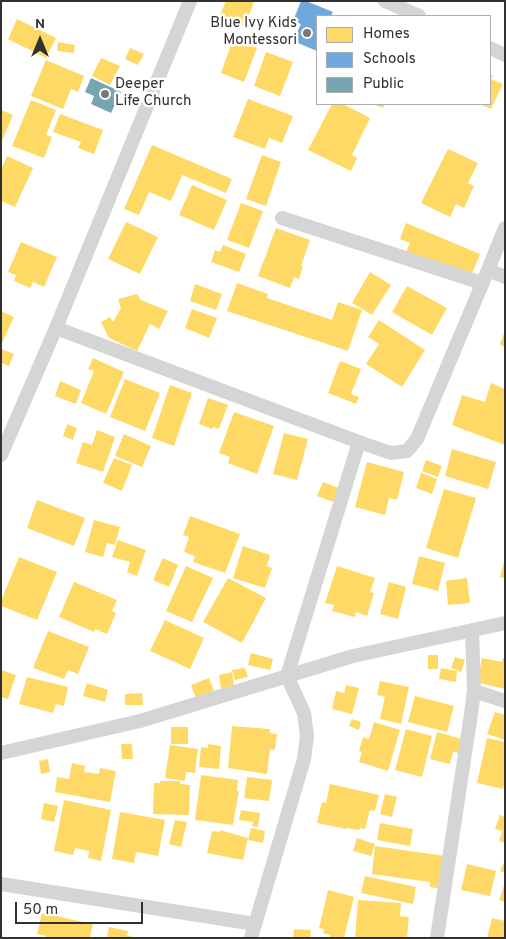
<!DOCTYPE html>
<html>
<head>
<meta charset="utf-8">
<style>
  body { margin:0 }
  #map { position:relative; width:506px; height:939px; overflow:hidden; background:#fff; font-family:Overpass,sans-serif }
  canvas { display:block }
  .frame { position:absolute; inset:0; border:2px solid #313131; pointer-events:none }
  .legend { position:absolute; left:316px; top:15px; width:175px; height:90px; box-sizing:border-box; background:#fff; border:1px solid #adadad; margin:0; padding:6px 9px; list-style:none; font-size:15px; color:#313131 }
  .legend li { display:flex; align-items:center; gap:10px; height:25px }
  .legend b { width:25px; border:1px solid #adadad }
  .north { position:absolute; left:15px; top:15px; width:50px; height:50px; -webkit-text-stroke:4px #fff; paint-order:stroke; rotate:0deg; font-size:14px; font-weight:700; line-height:20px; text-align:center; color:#313131 }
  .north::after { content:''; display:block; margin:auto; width:18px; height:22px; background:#313131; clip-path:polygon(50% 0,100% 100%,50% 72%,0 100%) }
  .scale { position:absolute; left:15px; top:902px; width:128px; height:22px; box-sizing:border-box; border:2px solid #313131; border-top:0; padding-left:6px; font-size:15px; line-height:18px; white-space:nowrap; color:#313131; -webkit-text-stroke:4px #fff; paint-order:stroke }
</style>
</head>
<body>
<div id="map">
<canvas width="506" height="939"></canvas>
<div class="frame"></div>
<ul class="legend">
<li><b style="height:14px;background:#ffd966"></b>Homes</li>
<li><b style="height:14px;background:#6fa8dc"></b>Schools</li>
<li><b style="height:14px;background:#76a5af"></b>Public</li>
</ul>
<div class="north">N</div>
<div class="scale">50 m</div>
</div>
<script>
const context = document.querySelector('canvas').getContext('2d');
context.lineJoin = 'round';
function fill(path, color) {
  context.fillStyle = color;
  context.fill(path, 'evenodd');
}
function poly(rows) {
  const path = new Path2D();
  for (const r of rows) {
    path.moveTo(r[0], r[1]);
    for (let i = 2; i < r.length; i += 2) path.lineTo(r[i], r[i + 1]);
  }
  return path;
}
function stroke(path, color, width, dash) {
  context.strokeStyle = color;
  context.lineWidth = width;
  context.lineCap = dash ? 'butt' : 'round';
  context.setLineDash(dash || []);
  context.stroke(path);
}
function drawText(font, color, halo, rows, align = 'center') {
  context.font = font + ' Overpass,sans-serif';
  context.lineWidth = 5;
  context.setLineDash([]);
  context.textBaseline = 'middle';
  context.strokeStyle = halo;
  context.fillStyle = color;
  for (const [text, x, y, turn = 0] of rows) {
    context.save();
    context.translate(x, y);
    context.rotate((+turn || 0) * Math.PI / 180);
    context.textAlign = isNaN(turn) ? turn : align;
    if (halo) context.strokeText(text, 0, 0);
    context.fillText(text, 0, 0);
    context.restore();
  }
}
const homes = poly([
  [226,1,254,2,245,26,219,17],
  [17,19,56,38,46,58,8,39],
  [233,39,257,48,244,82,221,73],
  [58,42,75,45,74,53,57,51],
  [130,48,144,54,138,65,125,59],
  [266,52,293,62,280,96,254,86],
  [101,58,120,66,110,85,92,76],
  [46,60,84,76,78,92,71,89,63,109,31,96],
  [490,75,493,76,491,79,503,84,491,109,480,104,490,104],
  [248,99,293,116,282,143,269,138,265,149,233,137],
  [31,100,56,110,46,135,52,137,44,158,12,146],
  [332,104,343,104,370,118,352,155,357,158,351,171,308,150],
  [372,104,385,104,383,108],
  [1,110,13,115,1,143],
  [60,114,103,130,94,154,78,148,81,142,53,132],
  [152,145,232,179,226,193,182,175,171,201,149,192,139,215,124,209],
  [448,149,478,163,468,183,474,186,464,208,456,204,450,217,421,203],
  [262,155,281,162,266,206,246,199],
  [7,156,33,168,15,207,1,201,1,170],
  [192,185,227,200,214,230,179,215],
  [241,203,263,211,249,248,227,240],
  [126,222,158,237,140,274,108,259],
  [406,223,480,254,470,278,406,252,410,243,400,239],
  [276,228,310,240,301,266,303,267,299,279,294,277,290,288,258,276],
  [21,242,57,257,44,287,33,282,30,288,14,281,16,275,8,272],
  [223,245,246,254,239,272,211,262,215,250,220,252],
  [370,272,391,285,372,315,352,303],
  [237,283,268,294,267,298,332,320,338,302,362,310,348,351,227,311],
  [195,284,222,294,216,310,190,301],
  [407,286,447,308,432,335,392,312],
  [137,294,141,300,168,311,159,329,150,324,137,351,109,338,101,322,110,317,113,322,121,308,118,299],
  [192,309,217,318,209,338,185,328],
  [1,311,14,317,1,345],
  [379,320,425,350,402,387,366,364,379,344,368,337],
  [505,331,505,348,500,344],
  [1,349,14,354,9,366,1,363],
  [93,358,124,372,106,414,81,403,94,371,88,369],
  [340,361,361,369,351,394,359,397,356,404,328,393],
  [125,379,160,393,145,431,110,417],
  [60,381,81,390,76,404,55,396],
  [491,383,505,389,505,445,452,425,462,395,485,402],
  [170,385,192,393,174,446,152,438],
  [208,398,228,405,219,429,213,427,212,429,199,424],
  [234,412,274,426,257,474,228,463,230,457,219,453],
  [67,424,77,428,73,440,63,436],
  [97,430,115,437,103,472,76,463,83,442,92,445],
  [284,433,308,439,297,480,273,474],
  [124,434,151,446,142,467,115,456],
  [452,449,496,462,488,489,445,476],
  [114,458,132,465,122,491,103,483],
  [426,460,442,466,438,477,422,471],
  [367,462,404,472,397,500,389,498,385,515,355,507],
  [421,473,437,479,432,494,416,488],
  [323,482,339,488,333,502,317,496],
  [444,489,476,498,458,558,426,548],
  [37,500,85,518,74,546,27,528],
  [190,516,240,534,225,573,193,562,195,556,184,552,189,537,183,535],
  [94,520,120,527,115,545,107,543,103,557,85,552],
  [118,540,146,550,137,576,127,572,130,562,112,557],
  [243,546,270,555,267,566,272,568,265,588,233,578],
  [419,556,445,563,438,591,412,584],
  [19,557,57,572,37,620,1,606,1,601],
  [163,558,178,565,169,587,153,580],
  [504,562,505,562,505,578,500,577],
  [186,566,213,578,192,622,166,611],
  [337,566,375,578,370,592,374,593,367,616,356,612,355,617,332,611,334,605,325,603],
  [228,578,266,598,242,643,203,622],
  [467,578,470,603,448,605,446,581],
  [74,582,117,600,112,611,116,613,107,634,95,629,94,632,59,617],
  [389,582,406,587,398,619,380,614],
  [165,620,204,638,190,669,150,651],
  [48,631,89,647,78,674,68,670,64,679,33,668],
  [251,653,273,659,270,670,248,665],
  [428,655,438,655,438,669,428,669],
  [455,657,465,660,461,672,451,668],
  [482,658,502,662,503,658,505,659,505,689,479,683,480,679,478,678],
  [245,668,248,677,235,680,232,670],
  [441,668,457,671,456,682,439,679],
  [1,670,16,675,8,699,1,697],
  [232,672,234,686,221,689,219,675],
  [27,677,68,687,64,706,56,704,53,713,19,704],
  [209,678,214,691,196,698,191,685],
  [380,681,409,687,401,724,380,719,385,697,377,695],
  [87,683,108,690,105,702,83,696],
  [346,685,359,688,352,714,332,709,336,691,344,693],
  [142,693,143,705,125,705,125,694],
  [415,696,454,706,447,732,408,722],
  [495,712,505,715,505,740,487,734],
  [352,719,361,722,359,730,349,726],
  [374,722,400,730,388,771,359,762,362,752,359,751,363,737,369,739],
  [232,726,270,729,270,733,277,734,275,750,270,749,267,774,228,768],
  [171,727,188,727,188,744,171,744],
  [406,729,432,736,422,777,395,770],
  [437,732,462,739,459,753,453,752,450,764,430,759],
  [487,738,505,742,505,781,503,789,477,783],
  [121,744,132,744,133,759,122,759],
  [208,744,221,746,219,769,199,767,201,747,208,748],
  [170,745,198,749,195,773,186,772,185,781,165,778],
  [48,759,50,772,41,774,39,761],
  [72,763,85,766,84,772,99,774,100,768,116,771,110,802,55,792,57,777,69,779],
  [201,775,238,780,237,791,239,791,233,825,195,820],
  [247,777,272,780,269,801,244,798],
  [160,781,180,781,180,784,190,785,189,815,153,814,154,783,160,783],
  [330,784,379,795,375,811,370,810,365,829,360,828,359,830,346,828,346,829,317,823,322,802,326,803],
  [385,794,397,797,392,817,380,814],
  [64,800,111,810,101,861,88,858,89,851,75,848,73,855,54,851],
  [44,803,58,806,54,822,41,819],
  [241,810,260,813,258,827,252,826,253,822,239,820],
  [120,812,165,820,158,856,136,852,134,863,112,859],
  [500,815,505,817,505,843,499,841,502,831,495,829],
  [175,820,187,822,181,847,169,844],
  [380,823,413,829,410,846,377,840],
  [251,828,265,831,263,843,248,840],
  [220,830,248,838,243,860,207,853,212,831,220,832],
  [357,838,375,844,371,856,353,851],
  [375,846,445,856,441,889,430,887,430,882,372,874],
  [505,860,505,873,500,871],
  [467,864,496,871,490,896,461,890],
  [365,876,416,887,413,904,361,893],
  [505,882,505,902,499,900],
  [328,890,354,897,344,938,329,938,330,935,323,933,324,929,319,928],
  [358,900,401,903,400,916,409,917,407,938,355,938],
  [42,913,93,924,90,938,46,938,46,936,37,934],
  [492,918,505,921,505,938,487,938],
  [109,927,128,931,127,935,135,938,107,938],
  [294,929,311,930,310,938,293,938]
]);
const schools = poly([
  [301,1,306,1,333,12,331,16,317,16,317,51,293,41,301,24,293,21]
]);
const public = poly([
  [91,78,121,92,111,113,91,104,94,96,85,92]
]);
const minor = poly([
  [385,1,419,16],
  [490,48,505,55],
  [282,218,482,283],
  [505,228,488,270,505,277],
  [56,328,359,442,391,453,407,451,417,439,488,270],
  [1,455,56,328,190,1],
  [474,691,505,701],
  [1,753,140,721,353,656,505,623],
  [1,884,255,924],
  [251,938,304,759,307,736,304,713,287,676,359,442],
  [437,938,471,714,474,691,472,630]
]);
const markers = [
  [307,33,5,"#797979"],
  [105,94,5,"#797979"]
];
const poiNames = [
  ["Blue Ivy Kids",297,24],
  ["Montessori",297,41],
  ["Deeper",115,85,"left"],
  ["Life Church",115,102,"left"]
];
fill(homes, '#ffd966');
fill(schools, '#6fa8dc');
fill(public, '#76a5af');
stroke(minor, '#d5d5d5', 14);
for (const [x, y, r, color] of markers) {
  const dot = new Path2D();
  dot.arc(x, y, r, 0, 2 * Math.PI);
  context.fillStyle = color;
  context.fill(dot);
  stroke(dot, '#fff', 2);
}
drawText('15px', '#313131', '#fff', poiNames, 'right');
</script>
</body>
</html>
